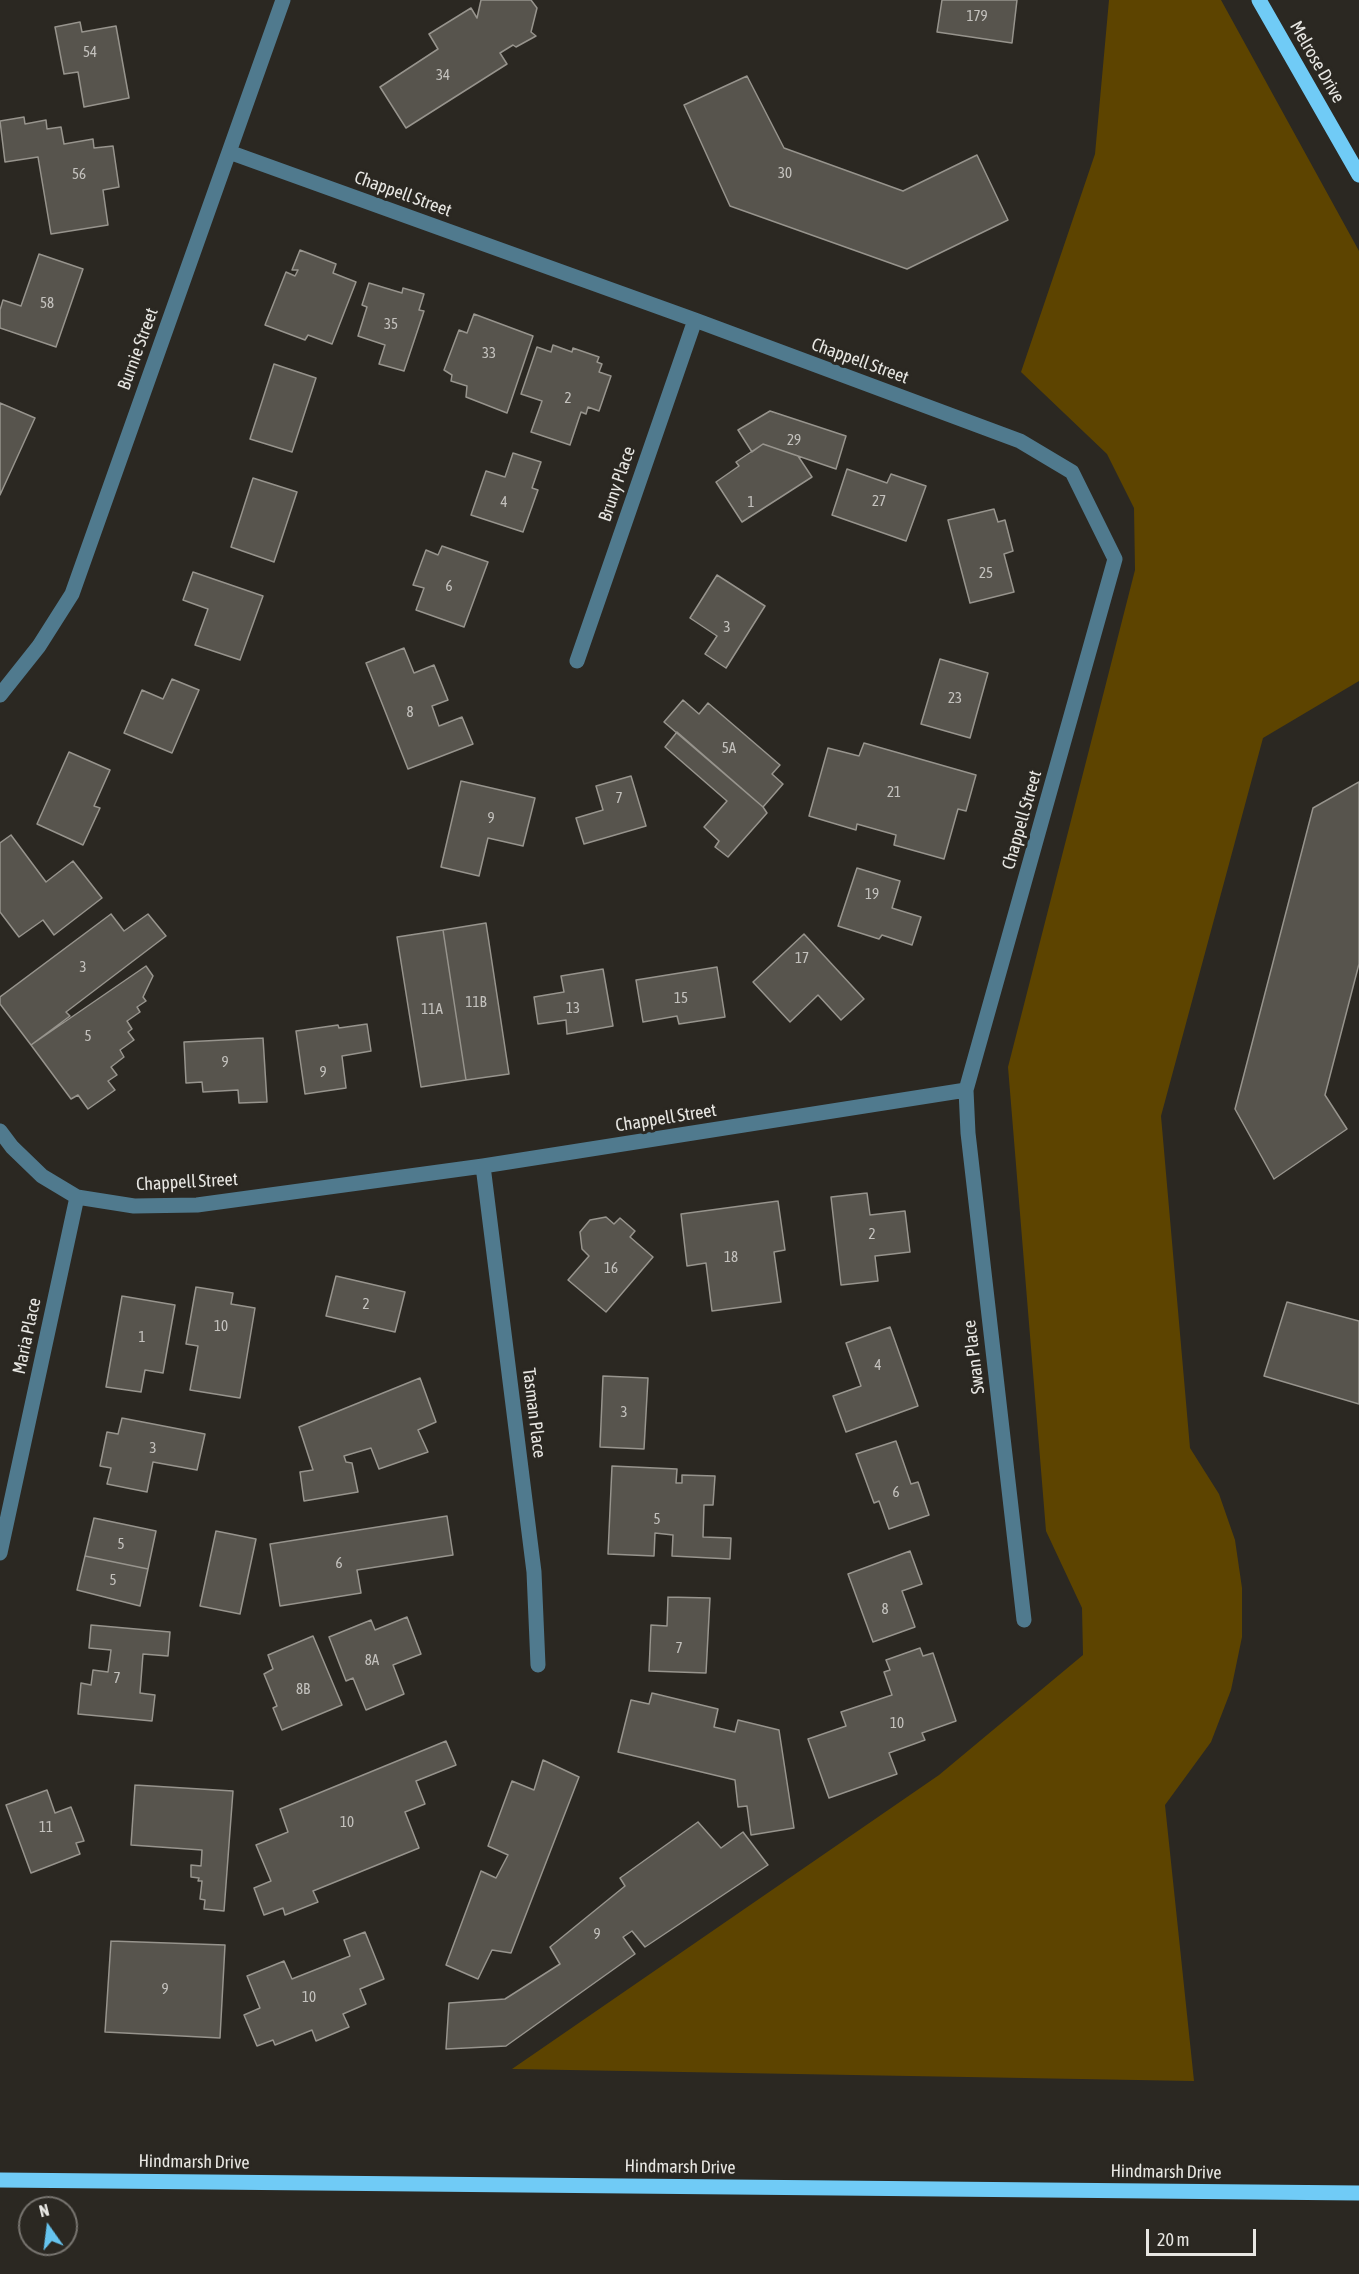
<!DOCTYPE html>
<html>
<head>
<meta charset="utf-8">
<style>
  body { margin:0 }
  #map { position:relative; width:1359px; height:2274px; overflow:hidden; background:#2b2822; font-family:"Asap Condensed",sans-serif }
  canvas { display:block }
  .north { position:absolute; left:18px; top:2196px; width:60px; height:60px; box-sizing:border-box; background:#2b2822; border:2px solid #77746f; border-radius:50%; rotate:346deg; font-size:16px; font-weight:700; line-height:24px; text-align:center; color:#e8e7e3 }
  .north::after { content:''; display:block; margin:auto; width:21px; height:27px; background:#66c4ef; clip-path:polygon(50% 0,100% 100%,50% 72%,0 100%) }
  .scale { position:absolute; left:1146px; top:2229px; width:110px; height:27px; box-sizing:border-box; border:3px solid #e8e7e3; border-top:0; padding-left:8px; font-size:18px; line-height:21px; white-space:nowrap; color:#e8e7e3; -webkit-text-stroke:4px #2b2822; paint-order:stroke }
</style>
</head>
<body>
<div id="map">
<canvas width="1359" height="2274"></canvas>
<div class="north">N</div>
<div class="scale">20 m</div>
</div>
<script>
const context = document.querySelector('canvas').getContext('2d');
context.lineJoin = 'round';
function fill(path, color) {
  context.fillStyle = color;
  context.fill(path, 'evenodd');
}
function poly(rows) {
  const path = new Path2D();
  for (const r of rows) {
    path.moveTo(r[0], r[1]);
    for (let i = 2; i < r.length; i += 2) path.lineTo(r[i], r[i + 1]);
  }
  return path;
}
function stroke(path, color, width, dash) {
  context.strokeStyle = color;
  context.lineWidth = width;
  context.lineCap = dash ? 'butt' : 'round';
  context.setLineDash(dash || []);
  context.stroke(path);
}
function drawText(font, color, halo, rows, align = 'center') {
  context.font = font + ' "Asap Condensed",sans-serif';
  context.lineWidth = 6;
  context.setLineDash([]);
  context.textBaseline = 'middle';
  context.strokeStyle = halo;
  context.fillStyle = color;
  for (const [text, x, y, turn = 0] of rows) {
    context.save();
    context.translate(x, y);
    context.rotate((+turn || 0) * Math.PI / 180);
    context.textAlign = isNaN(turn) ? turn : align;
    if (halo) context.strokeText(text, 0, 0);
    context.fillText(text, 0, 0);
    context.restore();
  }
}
const green = poly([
  [1109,0,1221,0,1359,251,1359,681,1263,738,1161,1116,1190,1448,1219,1494,1235,1540,1242,1588,1242,1637,1231,1690,1211,1742,1165,1805,1194,2081,512,2069,939,1775,1083,1655,1082,1608,1046,1531,1008,1067,1135,570,1134,508,1107,454,1021,372,1095,154]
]);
const building = poly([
  [481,0,531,0,537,8,531,32,536,36,516,47,513,45,500,53,507,64,406,128,380,87,438,49,429,34,471,8,477,18,481,0],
  [942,0,1017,0,1012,43,937,32,942,0],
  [80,22,82,32,116,26,129,98,84,107,78,72,64,74,55,27,80,22],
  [747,76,784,148,903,191,977,155,1008,220,907,269,730,206,684,105,747,76],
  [24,117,25,124,46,120,47,129,61,127,64,144,93,139,94,148,113,146,119,187,103,190,108,225,51,234,38,157,5,162,0,121,24,117],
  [300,250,336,264,333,273,356,282,332,344,308,335,305,340,265,325,286,272,295,276,298,270,292,270,300,250],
  [39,254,83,269,56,347,0,328,0,310,3,300,21,306,39,254],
  [369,283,402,293,403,288,424,294,419,310,424,311,404,371,379,364,385,345,358,336,367,307,362,305,369,283],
  [474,314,533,336,507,413,466,397,467,386,451,381,452,375,444,370,459,330,467,333,474,314],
  [553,345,572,352,573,348,599,357,597,362,602,364,599,372,611,376,599,411,588,407,586,414,581,412,570,445,531,432,542,401,521,394,537,347,551,352,553,345],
  [274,364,316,378,292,452,250,439,274,364],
  [0,403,35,418,0,495,0,403],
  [770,411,846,436,836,469,763,444,752,452,738,430,770,411],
  [763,444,798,456,812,477,742,522,716,482,739,466,736,462,763,444],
  [513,453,541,462,532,488,538,490,523,532,471,515,486,471,505,477,513,453],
  [847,469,887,483,891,474,926,486,906,541,832,515,847,469],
  [253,478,297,492,274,562,231,547,253,478],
  [994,509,998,522,1005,520,1013,551,1004,554,1014,592,970,603,948,520,994,509],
  [442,546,488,562,464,627,416,610,424,588,413,585,426,550,438,555,442,546],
  [193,572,263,596,240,660,195,645,208,609,183,600,193,572],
  [717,575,765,606,726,668,705,654,717,636,690,618,717,575],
  [404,648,414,673,434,665,448,700,432,706,439,726,462,717,473,744,408,769,366,663,404,648],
  [940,659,988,673,970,738,921,724,940,659],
  [172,679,199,690,172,753,124,733,142,690,163,699,172,679],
  [683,700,699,714,708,703,780,765,772,774,783,784,763,807,664,722,683,700],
  [677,732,763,807,767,813,728,857,715,847,719,841,704,827,727,801,665,747,677,732],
  [864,743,976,775,966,811,958,809,944,859,894,845,896,835,857,824,856,830,809,816,828,748,859,756,864,743],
  [69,752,110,770,94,806,100,808,83,845,37,824,69,752],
  [631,776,646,826,584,844,576,818,603,810,596,786,631,776],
  [461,781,535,798,523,846,488,838,479,876,441,867,461,781],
  [1359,782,1359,964,1325,1095,1347,1129,1274,1179,1235,1109,1313,808,1359,782],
  [11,835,46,882,73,861,102,898,54,935,43,920,19,937,0,912,0,843,11,835],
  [857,868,900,881,892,908,921,917,912,945,882,935,879,939,838,926,857,868],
  [111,914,124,931,148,914,166,936,66,1012,70,1016,31,1045,0,1004,0,997,111,914],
  [486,923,509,1074,466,1080,443,930,486,923],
  [443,930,466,1080,421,1087,397,937,443,930],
  [804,934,864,999,841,1020,818,995,790,1022,753,982,804,934],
  [146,966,153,976,143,997,146,1001,137,1007,140,1012,127,1021,132,1029,128,1032,134,1040,120,1050,124,1057,111,1067,117,1075,108,1081,115,1090,88,1109,78,1095,71,1099,31,1045,146,966],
  [717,967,725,1017,679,1024,677,1016,643,1022,636,980,717,967],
  [603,969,613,1026,567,1034,566,1020,538,1024,534,997,564,992,561,976,603,969],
  [367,1024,371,1051,342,1056,346,1088,305,1094,296,1031,338,1025,339,1028,367,1024],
  [263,1038,267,1102,239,1103,238,1090,203,1092,202,1082,186,1083,184,1042,263,1038],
  [867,1193,870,1215,905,1211,910,1252,875,1256,878,1281,841,1285,831,1197,867,1193],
  [778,1201,785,1250,774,1252,781,1302,712,1311,706,1263,687,1266,681,1214,778,1201],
  [606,1217,614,1224,620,1218,635,1231,630,1237,653,1257,606,1312,568,1280,589,1256,582,1249,580,1232,590,1220,606,1217],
  [336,1276,405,1292,395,1332,326,1316,336,1276],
  [196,1287,233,1293,231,1304,255,1308,240,1398,190,1390,198,1346,186,1344,196,1287],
  [122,1296,175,1305,163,1373,145,1370,141,1392,106,1387,122,1296],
  [1287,1302,1359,1321,1359,1404,1264,1376,1287,1302],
  [890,1327,918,1406,846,1432,833,1396,861,1386,846,1343,890,1327],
  [603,1376,648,1378,644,1449,600,1447,603,1376],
  [420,1378,436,1422,418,1430,428,1452,379,1469,371,1448,344,1456,346,1462,352,1463,358,1492,304,1501,300,1472,313,1470,299,1427,420,1378],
  [122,1418,205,1434,197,1470,153,1462,147,1492,107,1484,111,1468,100,1466,107,1432,118,1434,122,1418],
  [896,1441,911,1484,918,1482,929,1515,889,1529,879,1501,874,1503,856,1454,896,1441],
  [612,1466,677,1469,676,1483,682,1483,682,1475,715,1476,713,1505,704,1505,703,1537,731,1538,730,1559,672,1556,673,1535,655,1533,654,1556,608,1554,612,1466],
  [447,1516,453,1555,357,1570,361,1593,280,1606,270,1544,447,1516],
  [94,1518,156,1531,148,1569,85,1556,94,1518],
  [216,1531,256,1539,240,1614,200,1606,216,1531],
  [910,1551,922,1584,902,1591,915,1627,873,1642,848,1574,910,1551],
  [85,1556,148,1569,140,1606,77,1590,85,1556],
  [668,1597,710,1598,706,1673,649,1671,651,1625,667,1626,668,1597],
  [407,1617,421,1654,393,1665,404,1694,366,1710,353,1678,346,1681,329,1637,371,1620,375,1630,407,1617],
  [91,1625,170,1632,168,1656,143,1654,140,1693,155,1695,152,1721,78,1714,81,1683,91,1685,93,1670,108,1672,111,1650,89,1648,91,1625],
  [313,1636,342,1705,282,1730,273,1708,277,1706,264,1674,273,1669,268,1655,313,1636],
  [920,1648,923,1656,933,1653,956,1721,922,1733,925,1740,889,1753,897,1774,829,1798,808,1739,846,1726,841,1712,892,1695,884,1672,890,1670,886,1660,920,1648],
  [652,1693,718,1709,714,1727,735,1732,738,1720,779,1730,794,1828,751,1835,747,1806,738,1807,735,1780,618,1752,631,1700,649,1704,652,1693],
  [446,1741,456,1765,416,1781,425,1804,405,1812,419,1848,313,1891,318,1902,285,1915,283,1908,264,1915,254,1888,271,1881,256,1845,288,1832,280,1809,446,1741],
  [543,1760,579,1777,511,1953,492,1950,478,1979,446,1965,481,1871,496,1878,508,1855,488,1846,512,1781,534,1790,543,1760],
  [135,1785,233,1791,224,1911,204,1909,205,1900,200,1899,202,1881,198,1881,199,1878,191,1877,191,1865,201,1866,202,1850,131,1845,135,1785],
  [47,1790,55,1813,71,1807,84,1841,76,1843,80,1854,31,1873,6,1805,47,1790],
  [698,1822,721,1848,743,1832,768,1865,645,1947,632,1931,623,1937,635,1954,506,2046,446,2049,449,2003,505,1999,560,1964,550,1947,625,1886,620,1878,698,1822],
  [365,1932,384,1979,360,1989,366,2004,343,2014,349,2027,316,2041,312,2030,275,2045,273,2040,257,2046,244,2015,260,2008,247,1976,284,1961,292,1979,350,1956,344,1940,365,1932],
  [111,1941,225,1945,220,2038,105,2032,111,1941]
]);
const minor = poly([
  [577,661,695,320],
  [0,695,39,646,72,594,283,0],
  [966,1090,968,1133,1024,1620],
  [0,1131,12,1147,42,1176,77,1197,134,1206,197,1205,483,1166,966,1090,1115,559,1072,472,1020,441,695,320,229,152],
  [483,1166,534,1572,538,1665],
  [0,1553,77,1197]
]);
const major = poly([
  [1259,0,1359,175],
  [0,2180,1359,2193]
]);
const numberNames = [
  ["179",977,16],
  ["54",90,52],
  ["34",443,75],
  ["30",785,173],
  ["56",79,174],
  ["58",47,303],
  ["35",391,324],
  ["33",489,353],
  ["2",568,398],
  ["29",794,440],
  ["27",879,501],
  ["4",504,502],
  ["1",751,502],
  ["25",986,573],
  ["6",449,586],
  ["3",727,627],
  ["23",955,698],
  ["8",410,712],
  ["5A",729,748],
  ["21",894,792],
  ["7",619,798],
  ["9",491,818],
  ["19",872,894],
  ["17",802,958],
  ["3",83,967],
  ["15",681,998],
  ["11B",476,1002],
  ["13",573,1008],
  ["11A",432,1009],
  ["5",88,1036],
  ["9",225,1062],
  ["9",323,1072],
  ["2",872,1234],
  ["18",731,1257],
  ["16",611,1268],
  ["2",366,1304],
  ["10",221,1326],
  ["1",142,1337],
  ["4",878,1365],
  ["3",624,1412],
  ["3",153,1448],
  ["6",896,1492],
  ["5",657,1519],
  ["5",121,1544],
  ["6",339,1563],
  ["5",113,1580],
  ["8",885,1609],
  ["7",679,1648],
  ["8A",372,1660],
  ["7",117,1678],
  ["8B",303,1689],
  ["10",897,1723],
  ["10",347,1822],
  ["11",46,1827],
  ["9",597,1934],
  ["9",165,1989],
  ["10",309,1997]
];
const streetNames = [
  ["Melrose Drive",1317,62,60],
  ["Chappell Street",403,194,20],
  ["Burnie Street",138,349,-70],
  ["Chappell Street",860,361,20],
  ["Bruny Place",617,484,-71],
  ["Chappell Street",1022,820,-74],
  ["Chappell Street",666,1118,-9],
  ["Chappell Street",187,1182,-3],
  ["Maria Place",27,1336,-78],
  ["Swan Place",974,1357,-97],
  ["Tasman Place",534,1413,83],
  ["Hindmarsh Drive",194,2162,1],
  ["Hindmarsh Drive",680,2167,1],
  ["Hindmarsh Drive",1166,2172,1]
];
fill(green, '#5d4400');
fill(building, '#57544d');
stroke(building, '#97948d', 1.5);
stroke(minor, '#507a8e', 15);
stroke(major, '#70cbf6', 15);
drawText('15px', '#c4c2be', null, numberNames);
drawText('18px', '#e8e7e3', '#2b2822', streetNames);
</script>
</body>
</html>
